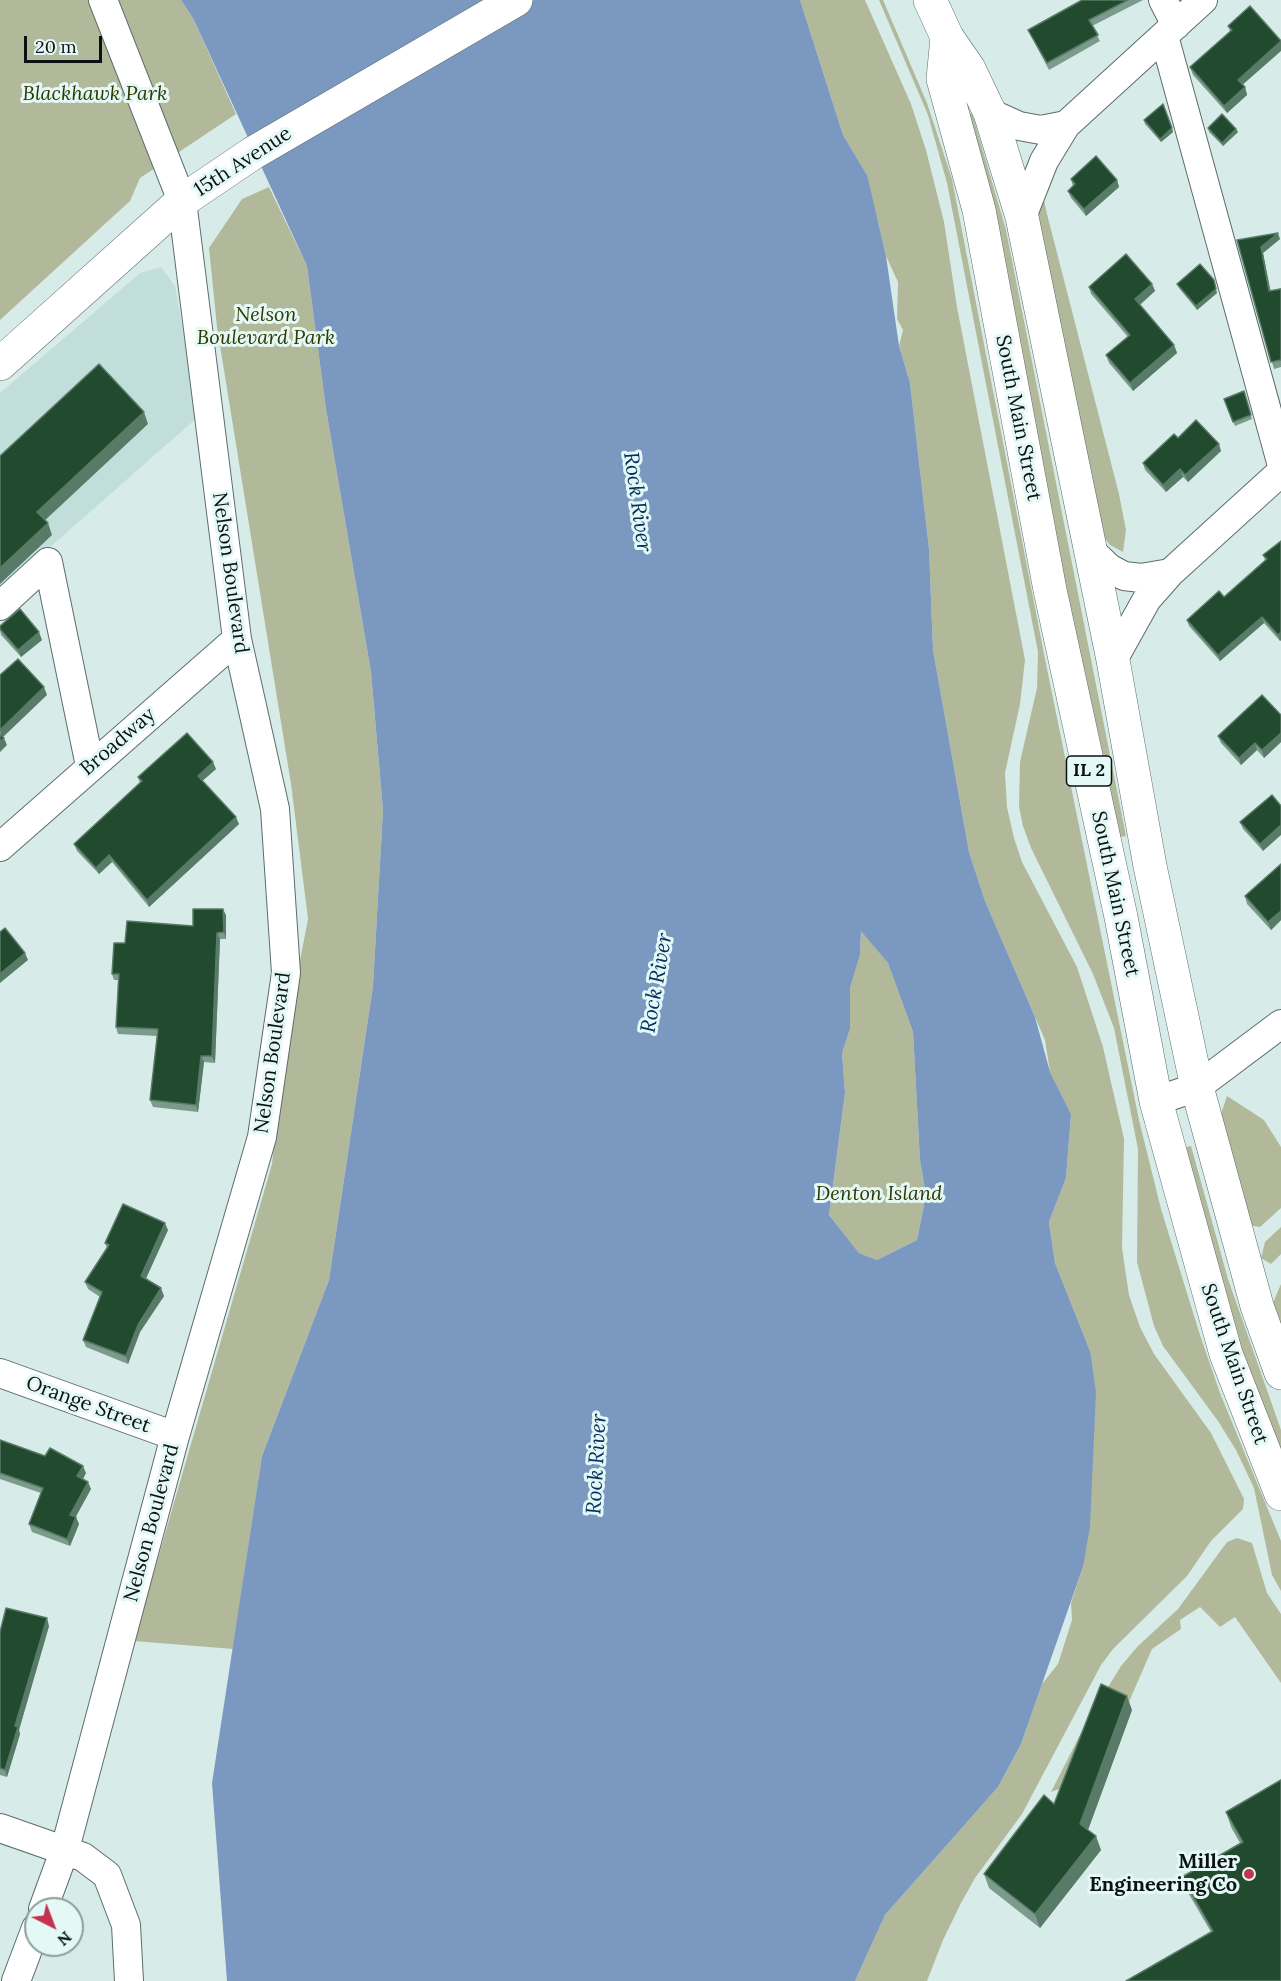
<!DOCTYPE html>
<html>
<head>
<meta charset="utf-8">
<style>
  body { margin:0 }
  #map { position:relative; width:1281px; height:1981px; overflow:hidden; background:#d7ece9; font-family:Lora,serif }
  canvas { display:block }
  .north { position:absolute; left:24px; top:1897px; width:60px; height:60px; box-sizing:border-box; background:#e4f9f6; border:2px solid #8d9d9a; border-radius:50%; rotate:138deg; font-size:16px; font-weight:700; line-height:24px; text-align:center; color:#0b1211 }
  .north::after { content:''; display:block; margin:auto; width:21px; height:27px; background:#c4334e; clip-path:polygon(50% 0,100% 100%,50% 72%,0 100%) }
  .scale { position:absolute; left:24px; top:36px; width:78px; height:27px; box-sizing:border-box; border:3px solid #0b1211; border-top:0; padding-left:8px; font-size:18px; line-height:21px; white-space:nowrap; color:#0b1211; -webkit-text-stroke:4px #e4f9f6; paint-order:stroke }
</style>
</head>
<body>
<div id="map">
<canvas width="1281" height="1981"></canvas>
<div class="north">N</div>
<div class="scale">20 m</div>
</div>
<script>
const context = document.querySelector('canvas').getContext('2d');
context.lineJoin = 'round';
function fill(path, color) {
  context.fillStyle = color;
  context.fill(path, 'evenodd');
}
function poly(rows) {
  const path = new Path2D();
  for (const r of rows) {
    path.moveTo(r[0], r[1]);
    for (let i = 2; i < r.length; i += 2) path.lineTo(r[i], r[i + 1]);
  }
  return path;
}
function stroke(path, color, width, dash) {
  context.strokeStyle = color;
  context.lineWidth = width;
  context.lineCap = dash ? 'butt' : 'round';
  context.setLineDash(dash || []);
  context.stroke(path);
}
function drawText(font, color, halo, rows, align = 'center') {
  context.font = font + ' Lora,serif';
  context.lineWidth = 6;
  context.setLineDash([]);
  context.textBaseline = 'middle';
  context.strokeStyle = halo;
  context.fillStyle = color;
  for (const [text, x, y, turn = 0] of rows) {
    context.save();
    context.translate(x, y);
    context.rotate((+turn || 0) * Math.PI / 180);
    context.textAlign = isNaN(turn) ? turn : align;
    if (halo) context.strokeText(text, 0, 0);
    context.fillText(text, 0, 0);
    context.restore();
  }
}
const built = poly([
  [161,267,175,286,198,417,0,591,0,393,140,273]
]);
const green = poly([
  [0,0,181,0,193,18,236,114,140,178,130,201,0,320],
  [800,0,865,0,911,104,926,150,944,222,957,307,1025,660,1020,704,1005,773,1007,807,1014,838,1022,862,1077,967,1103,1047,1124,1139,1122,1248,1129,1295,1140,1327,1154,1354,1211,1433,1244,1499,1243,1509,1211,1541,1187,1576,1113,1649,1101,1665,1022,1814,975,1878,961,1903,943,1940,927,1981,855,1981,885,1915,998,1787,1021,1744,1042,1684,1058,1664,1072,1620,1071,1603,1083,1567,1090,1351,1055,1263,1049,1222,1066,1178,1071,1114,1050,1072,1045,1040,985,901,969,852,933,650,929,549,910,383,899,346,903,330,897,319,898,282,886,256,877,218,870,216,867,175,843,135],
  [879,0,883,0,927,103,952,179,1045,659,1139,1120,1161,1209,1200,1335,1220,1393,1281,1541,1281,1591,1272,1575,1254,1488,1236,1450,1218,1421,1163,1346,1154,1326,1137,1262,1138,1149,1114,1028,1093,974,1031,848,1023,826,1019,807,1020,762,1037,688,1038,652,947,183,928,115],
  [972,113,1006,230,1126,836,1121,837,1109,802,967,115],
  [269,187,307,266,326,409,371,672,383,810,373,986,329,1280,262,1456,233,1649,134,1641,272,1164,284,1044,308,919,291,784,217,327,209,248,242,199],
  [1047,189,1044,200,1047,214,1119,494,1126,530,1123,552,1110,545,1100,532,1039,221,1039,212],
  [861,930,888,963,913,1032,920,1160,926,1195,917,1240,877,1260,859,1253,829,1215,845,1093,842,1053,850,1029,850,988,860,955],
  [1227,1096,1264,1120,1281,1147,1281,1208,1260,1227,1248,1225,1221,1114],
  [1191,1146,1228,1279,1281,1430,1281,1455,1244,1358,1181,1148],
  [1281,1227,1281,1254,1271,1264,1261,1258,1265,1242],
  [1281,1284,1281,1332,1272,1305],
  [1237,1538,1252,1543,1267,1593,1281,1614,1281,1683,1235,1617,1220,1627,1200,1607,1180,1620,1181,1629,1152,1649,1128,1704,1073,1784,1051,1792,1086,1723,1121,1666,1138,1646,1178,1609,1227,1542]
]);
const water = poly([
  [181,0,800,0,843,135,867,175,886,256,899,346,910,383,929,549,933,650,969,852,985,901,1035,1017,1050,1072,1071,1114,1066,1178,1049,1222,1055,1263,1090,1351,1096,1392,1090,1526,1083,1567,1021,1744,998,1787,885,1915,855,1981,227,1981,212,1783,262,1456,329,1280,373,986,383,810,371,672,326,409,307,266,193,18],
  [861,931,888,963,913,1032,920,1160,926,1195,917,1240,877,1260,859,1253,829,1215,845,1093,842,1053,850,1029,850,988,860,955]
]);
const minor = poly([
  [1163,0,1176,25],
  [1164,36,1281,462],
  [990,113,1019,126,1041,130,1066,125],
  [1022,217,1044,161,1066,125,1203,0],
  [1091,551,1109,568,1124,576,1141,578,1170,573],
  [0,606,48,562,90,766],
  [1113,660,1147,599,1170,573,1281,472],
  [0,847,237,639],
  [1156,1101,1197,1087,1281,1024],
  [0,1373,175,1436],
  [0,1828,83,1857,107,1875,126,1925,129,1981],
  [43,1909,65,1849,175,1436,262,1137,286,973,275,809,237,639,182,201,103,0],
  [16,1981,36,1928]
]);
const major = poly([
  [930,0,947,37,969,69,990,113,1022,217,1113,660,1150,866,1197,1087,1257,1306,1281,1373],
  [947,37,943,79,979,210,1050,590,1121,917,1156,1101,1226,1354,1281,1494],
  [0,364,182,201,253,153,516,0]
]);
const wall = poly([
  [1082,0,1143,0,1092,26,1100,41,1049,70,1031,36,1028,30],
  [1250,6,1243,85,1245,87,1247,95,1227,113,1193,75,1190,67,1230,31,1228,26],
  [1144,120,1173,132,1161,142,1145,124],
  [1208,128,1236,129,1238,132,1223,146,1209,132],
  [1071,179,1117,180,1119,187,1086,216,1071,198,1068,191,1073,186],
  [1280,239,1263,253,1270,291,1281,288,1281,367,1274,369,1237,240],
  [1152,284,1155,291,1140,305,1174,345,1177,353,1133,391,1109,363,1106,355,1128,337,1091,294,1089,287],
  [1177,284,1217,293,1197,310,1179,288],
  [1244,391,1252,419,1235,426,1224,399],
  [1221,451,1188,482,1183,477,1166,492,1145,470,1143,463],
  [1281,541,1281,640,1280,641,1264,623,1220,661,1189,626,1187,620,1224,597,1265,560,1263,555],
  [0,629,42,640,21,657,1,635],
  [1281,715,1281,742,1264,758,1257,750,1241,765,1221,743,1218,736],
  [216,769,202,781,239,824,149,907,112,862,99,874,77,851,74,844,140,783,138,777],
  [1272,795,1263,851,1243,829,1240,822],
  [1281,864,1281,920,1271,930,1247,904,1245,896],
  [226,915,226,939,220,939,215,1063,204,1062,198,1112,153,1107,150,1100,157,1036,118,1034,116,1027,118,980,114,980,112,974,125,943,193,926],
  [168,1230,146,1278,164,1296,140,1332,128,1364,86,1347,83,1340,100,1297,88,1289,85,1282,107,1248,105,1243],
  [0,1440,86,1473,83,1479,91,1489,75,1517,79,1524,70,1546,32,1532,29,1524,41,1493,0,1479],
  [49,1626,19,1730,20,1734,7,1777,0,1775,0,1632],
  [1132,1710,1088,1830,1101,1850,1040,1928,989,1888,984,1874,1054,1804],
  [1281,1780,1281,1981,1211,1932,1187,1891,1182,1877,1240,1843,1231,1827,1226,1812]
]);
const shadedWall = poly([
  [1281,41,1281,51,1240,87,1238,80],
  [1245,87,1247,95,1227,113,1224,106],
  [1172,128,1173,132,1161,142,1160,139],
  [1236,129,1238,132,1223,146,1222,143],
  [1117,180,1119,187,1086,216,1084,209],
  [1278,233,1280,239,1263,253,1272,298,1269,291,1261,247],
  [1214,280,1217,293,1197,310,1196,306],
  [1152,284,1155,291,1138,306,1135,299],
  [1174,345,1177,353,1133,391,1130,383],
  [144,412,148,424,41,524,37,512],
  [1219,444,1221,451,1188,482,1185,475],
  [1180,469,1183,477,1166,492,1163,485],
  [48,523,52,535,0,584,0,568],
  [1262,617,1264,623,1220,661,1218,655],
  [39,632,42,640,21,657,18,650],
  [1281,632,1281,640,1280,641,1278,635],
  [44,687,47,695,1,739,0,730],
  [1281,733,1281,742,1264,758,1262,750],
  [4,738,7,745,0,752,0,742],
  [1255,743,1257,750,1241,765,1239,758],
  [213,762,216,769,200,783,198,776],
  [236,817,239,824,149,907,147,900],
  [1281,825,1281,835,1263,851,1260,844],
  [109,855,112,862,99,874,96,868],
  [223,909,226,915,226,939,224,932],
  [1281,911,1281,920,1271,930,1268,922],
  [217,933,220,939,215,1063,212,1056],
  [25,953,28,960,0,983,0,974],
  [201,1056,204,1062,198,1112,196,1105],
  [165,1223,168,1230,144,1283,141,1276],
  [161,1288,164,1296,140,1332,128,1364,126,1356,138,1325],
  [83,1466,86,1473,80,1484,77,1476],
  [88,1482,91,1489,73,1522,70,1515],
  [76,1517,79,1524,70,1546,67,1539],
  [47,1618,49,1626,19,1730,20,1734,7,1777,5,1770,15,1726],
  [1127,1696,1132,1710,1085,1838,1080,1824],
  [1096,1836,1101,1850,1040,1928,1035,1914]
]);
const building = poly([
  [1082,0,1128,0,1089,20,1098,35,1047,63,1028,30,1082,0],
  [1250,6,1281,41,1238,80,1245,87,1224,106,1190,67,1232,30,1228,26,1250,6],
  [1163,104,1172,128,1160,139,1144,120,1163,104],
  [1222,114,1236,129,1222,143,1208,128,1222,114],
  [1096,156,1117,180,1084,209,1068,191,1075,184,1071,179,1096,156],
  [1278,233,1261,247,1269,291,1281,289,1281,360,1271,362,1237,240,1278,233],
  [1126,254,1152,284,1135,299,1174,345,1130,383,1106,355,1130,335,1089,287,1126,254],
  [1200,264,1214,280,1216,289,1196,306,1177,284,1200,264],
  [99,364,144,412,37,512,48,523,0,568,0,456,99,364],
  [1244,391,1251,415,1233,422,1224,399,1244,391],
  [1196,420,1219,444,1185,475,1180,469,1163,485,1143,463,1174,434,1178,438,1196,420],
  [1281,541,1281,632,1278,635,1262,617,1218,655,1187,620,1219,591,1224,597,1267,559,1263,555,1281,541],
  [20,609,39,632,18,650,0,629,0,626,20,609],
  [18,659,44,687,0,730,0,675,18,659],
  [1262,695,1281,715,1281,733,1262,750,1255,743,1239,758,1218,736,1262,695],
  [187,733,213,762,198,776,236,817,147,900,109,855,96,868,74,844,142,781,138,777,187,733],
  [0,734,4,738,0,742,0,734],
  [1272,795,1281,806,1281,825,1260,844,1240,822,1272,795],
  [1281,864,1281,911,1268,922,1245,896,1281,864],
  [193,909,223,909,224,932,217,933,212,1056,201,1056,196,1105,150,1100,158,1029,116,1027,119,974,112,974,114,943,125,943,127,921,193,926,193,909],
  [5,928,25,953,0,974,0,932,5,928],
  [123,1204,165,1223,141,1276,161,1288,138,1325,126,1356,83,1340,102,1292,85,1282,109,1245,105,1243,123,1204],
  [0,1440,45,1456,50,1448,83,1466,77,1476,88,1482,70,1515,76,1517,67,1539,29,1524,43,1488,0,1473,0,1440],
  [6,1608,47,1618,15,1726,18,1727,5,1770,0,1768,0,1632,6,1608],
  [1101,1684,1127,1696,1080,1824,1096,1836,1035,1914,984,1874,1044,1795,1054,1804,1101,1684],
  [1281,1780,1281,1981,1126,1981,1213,1931,1182,1877,1243,1842,1226,1812,1281,1780]
]);
const markers = [
  [1249,1874,6,"#c4334e"]
];
const shields = [
  [1089,771,45]
];
const shieldNames = [
  ["IL 2",1089,771]
];
const parkNames = [
  ["Blackhawk Park",95,94],
  ["Nelson",266,315],
  ["Boulevard Park",266,338],
  ["Denton Island",879,1194]
];
const streetNames = [
  ["15th Avenue",243,162,-33],
  ["South Main Street",1018,418,79],
  ["Nelson Boulevard",230,573,82],
  ["Broadway",118,742,-41],
  ["South Main Street",1115,894,78],
  ["Nelson Boulevard",273,1053,-82],
  ["South Main Street",1234,1364,71],
  ["Orange Street",88,1405,20],
  ["Nelson Boulevard",152,1523,-75]
];
const poiNames = [
  ["Miller",1237,1862],
  ["Engineering Co",1237,1885]
];
const waterNames = [
  ["Rock River",637,502,82],
  ["Rock River",657,983,-80],
  ["Rock River",597,1464,-87]
];
fill(built, '#c1dedb');
fill(green, '#b2b99b');
fill(water, '#7b98c0');
stroke(minor, '#5b6d6b', 30);
stroke(major, '#5b6d6b', 34);
stroke(minor, '#fff', 28);
stroke(major, '#fff', 33);
fill(wall, '#7c9b8c');
fill(shadedWall, '#587b67');
fill(building, '#214a2f');
stroke(building, '#587b67', 1.5);
for (const [x, y, r, color] of markers) {
  const dot = new Path2D();
  dot.arc(x, y, r, 0, 2 * Math.PI);
  context.fillStyle = color;
  context.fill(dot);
  stroke(dot, '#e4f9f6', 2);
}
for (const [x, y, w] of shields) {
  const box = new Path2D();
  box.roundRect(x - w / 2, y - 15, w, 30, 4.5);
  context.fillStyle = '#e4f9f6';
  context.fill(box);
  stroke(box, '#0b1211', 1.5);
}
drawText('bold 18px', '#0b1211', null, shieldNames);
drawText('italic 20px', '#303800', '#e4f9f6', parkNames);
drawText('20px', '#0b1211', '#e4f9f6', streetNames);
drawText('bold 20px', '#0b1211', '#e4f9f6', poiNames, 'right');
drawText('italic 21px', '#063061', '#e4f9f6', waterNames);
</script>
</body>
</html>
